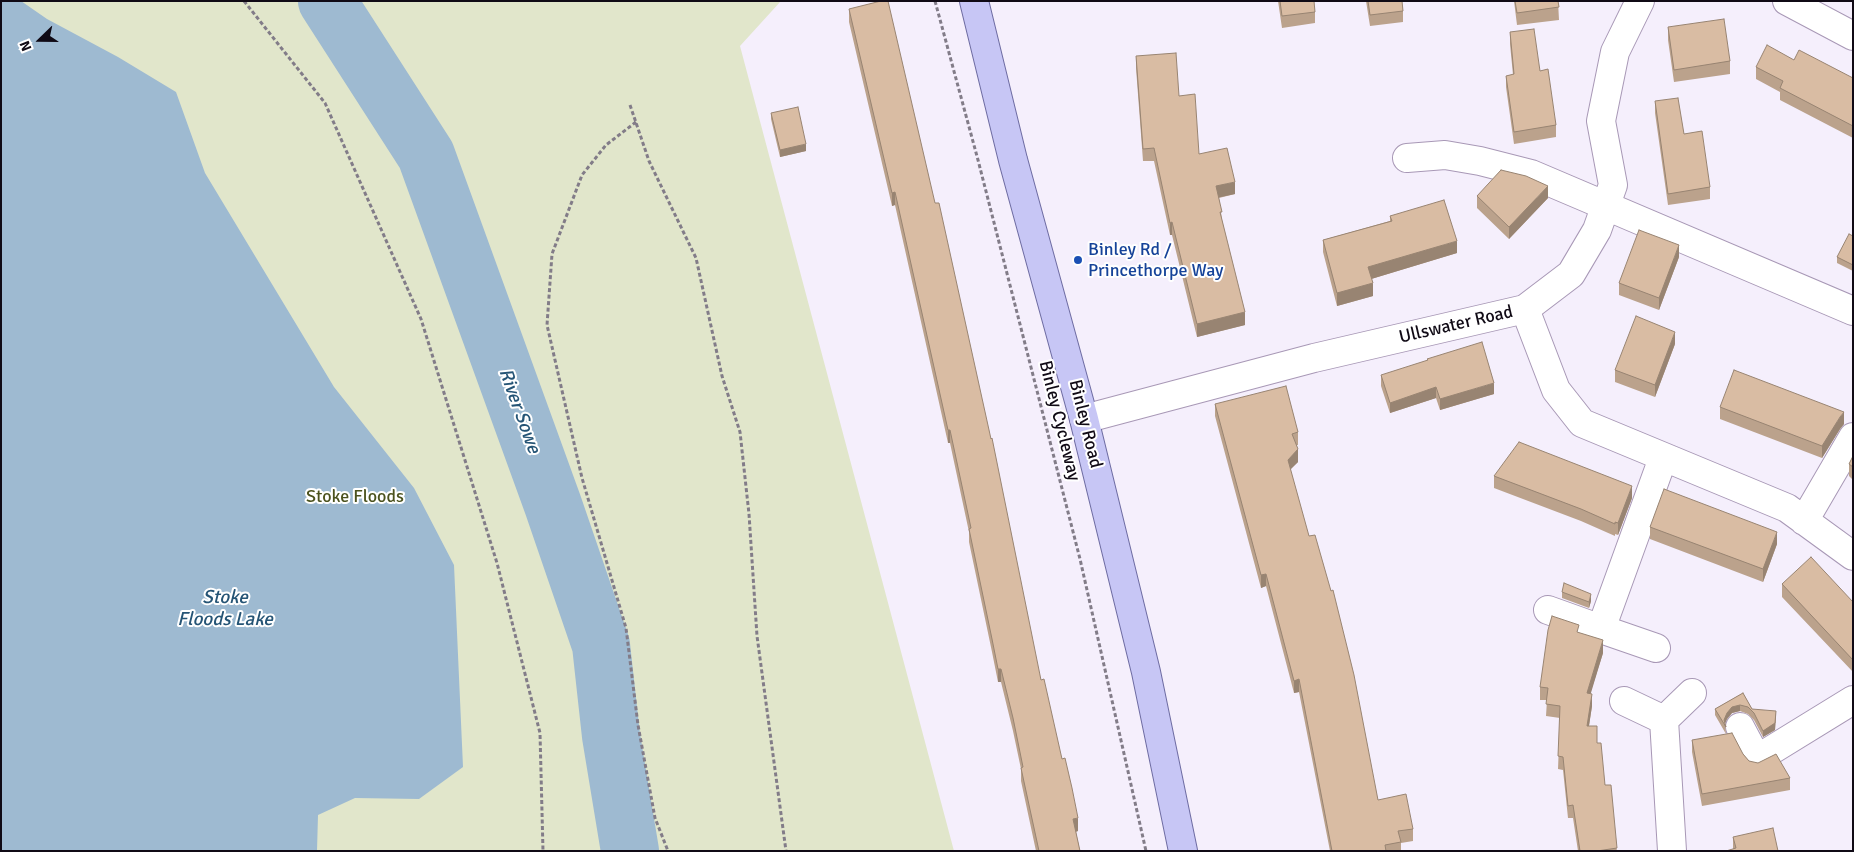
<!DOCTYPE html>
<html>
<head>
<meta charset="utf-8">
<style>
  body { margin:0 }
  #map { position:relative; width:1854px; height:852px; overflow:hidden; background:#f5effc; font-family:Signika,sans-serif }
  canvas { display:block }
  .frame { position:absolute; inset:0; border:2px solid #100a15; pointer-events:none }
  .north { position:absolute; left:15px; top:15px; width:50px; height:50px; -webkit-text-stroke:4px #fff; paint-order:stroke; rotate:248deg; font-size:14px; font-weight:700; line-height:20px; text-align:center; color:#100a15 }
  .north::after { content:''; display:block; margin:auto; width:18px; height:22px; background:#100a15; clip-path:polygon(50% 0,100% 100%,50% 72%,0 100%) }
</style>
</head>
<body>
<div id="map">
<canvas width="1854" height="852"></canvas>
<div class="frame"></div>
<div class="north">N</div>
</div>
<script>
const context = document.querySelector('canvas').getContext('2d');
context.lineJoin = 'round';
function fill(path, color) {
  context.fillStyle = color;
  context.fill(path, 'evenodd');
}
function poly(rows) {
  const path = new Path2D();
  for (const r of rows) {
    path.moveTo(r[0], r[1]);
    for (let i = 2; i < r.length; i += 2) path.lineTo(r[i], r[i + 1]);
  }
  return path;
}
function stroke(path, color, width, dash) {
  context.strokeStyle = color;
  context.lineWidth = width;
  context.lineCap = dash ? 'butt' : 'round';
  context.setLineDash(dash || []);
  context.stroke(path);
}
function drawText(font, color, halo, rows, align = 'center') {
  context.font = font + ' Signika,sans-serif';
  context.lineWidth = 4;
  context.setLineDash([]);
  context.textBaseline = 'middle';
  context.strokeStyle = halo;
  context.fillStyle = color;
  for (const [text, x, y, turn = 0] of rows) {
    context.save();
    context.translate(x, y);
    context.rotate((+turn || 0) * Math.PI / 180);
    context.textAlign = isNaN(turn) ? turn : align;
    if (halo) context.strokeText(text, 0, 0);
    context.fillText(text, 0, 0);
    context.restore();
  }
}
const green = poly([
  [1,1,781,1,740,46,954,851,1,851]
]);
const water = poly([
  [1,1,21,1,47,19,118,57,176,92,205,173,334,387,414,488,454,565,463,767,419,799,355,798,318,815,317,851,1,851]
]);
const river = poly([
  [327,1,426,155,553,505,601,645,611,736,630,851]
]);
const path = poly([
  [244,1,325,103,421,319,497,563,540,733,543,851],
  [935,1,978,160,1080,559,1146,851],
  [630,105,649,161,696,258,722,376,740,432,749,514,757,636,786,851],
  [636,122,606,145,582,175,552,254,547,325,582,478,626,628,638,725,655,818,668,851]
]);
const minor = poly([
  [1787,1,1853,36],
  [1407,158,1445,155,1480,161,1531,174,1853,311],
  [1525,309,1556,390,1582,423,1787,508,1853,556],
  [1084,419,1314,358,1525,309,1571,274,1597,230,1613,185,1601,121,1615,52,1640,1],
  [1804,521,1853,437],
  [1548,610,1601,629,1663,458],
  [1601,629,1656,648],
  [1624,701,1664,720,1692,693],
  [1664,720,1672,851],
  [1740,727,1757,759,1853,700]
]);
const major = poly([
  [974,1,1013,160,1084,419,1146,672,1183,851]
]);
const wall = poly([
  [1278,1,1314,1,1315,12,1315,23,1282,28],
  [1366,1,1402,1,1403,11,1403,22,1370,26],
  [1514,1,1558,1,1559,20,1517,25],
  [849,9,1041,680,1078,831,1076,832,1080,851,1036,851,1021,781,1021,769,1013,731,1001,682,998,682,992,652,969,542,969,532,950,443,948,443,895,205,892,206,849,22],
  [1668,27,1730,61,1730,74,1674,82,1668,40],
  [1510,32,1540,71,1556,125,1556,137,1514,144,1506,87,1506,76,1513,75,1510,44],
  [1136,56,1179,96,1199,154,1235,194,1219,198,1222,220,1245,325,1197,337,1172,235,1170,235,1154,161,1143,161,1136,68],
  [1794,60,1853,78,1853,138,1780,100,1780,92,1756,79,1756,67],
  [1655,101,1684,134,1710,187,1710,199,1668,205,1655,113],
  [771,113,806,151,780,157,771,119],
  [1477,196,1548,198,1509,239,1477,208],
  [1390,216,1457,253,1371,279,1373,296,1337,306,1323,252,1323,240,1390,221],
  [1853,236,1853,271,1837,263,1837,257],
  [1679,257,1659,310,1619,295,1619,283],
  [1675,344,1655,397,1615,382,1615,370],
  [1381,375,1494,394,1440,410,1436,398,1390,413,1381,386],
  [1215,404,1298,432,1298,445,1297,445,1298,462,1290,469,1378,800,1413,829,1413,841,1401,843,1401,851,1330,851,1299,692,1294,693,1266,586,1261,588,1215,416],
  [1720,407,1844,424,1840,429,1822,458,1720,419],
  [1853,456,1853,480,1849,476,1849,464],
  [1494,476,1632,498,1618,535,1615,534,1615,536,1581,521,1494,488],
  [1650,527,1777,544,1763,582,1650,539],
  [1782,584,1853,602,1853,672,1782,597],
  [1562,592,1591,601,1589,608,1562,598],
  [1579,633,1603,653,1590,694,1592,706,1589,726,1597,743,1617,851,1578,851,1573,818,1568,818,1563,770,1558,769,1560,718,1546,716,1547,700,1540,700,1540,687],
  [1743,693,1752,709,1776,718,1775,730,1763,737,1754,720,1748,714,1740,711,1732,713,1727,719,1725,723,1726,734,1715,715,1715,709],
  [1692,740,1743,754,1749,761,1790,778,1790,790,1702,806,1692,752],
  [1733,837,1778,851,1733,849]
]);
const shadedWall = poly([
  [806,144,806,151,780,157,780,150],
  [1235,182,1235,194,1216,198,1216,186],
  [1548,186,1548,198,1509,239,1509,227],
  [895,192,895,205,892,206,892,193],
  [1172,222,1172,235,1170,235,1170,223],
  [1457,241,1457,253,1368,280,1368,267],
  [1679,245,1679,257,1659,310,1659,298],
  [1373,283,1373,296,1337,306,1337,293],
  [1245,312,1245,325,1197,337,1197,324],
  [1675,332,1675,344,1655,397,1655,385],
  [1494,383,1494,394,1440,410,1440,399],
  [1436,387,1436,398,1390,413,1390,403],
  [1844,412,1844,424,1840,429,1822,458,1822,446,1840,417],
  [948,430,950,430,950,443,948,443],
  [1298,449,1298,462,1288,472,1288,460],
  [1632,486,1632,498,1618,535,1618,523],
  [1777,532,1777,544,1763,582,1763,569],
  [1266,574,1266,586,1261,588,1261,575],
  [1591,594,1591,601,1589,608,1589,602],
  [1603,640,1603,653,1587,706,1587,693],
  [998,669,1001,669,1001,682,998,682],
  [1299,679,1299,692,1294,693,1294,681],
  [1592,694,1592,706,1587,738,1587,726],
  [1740,705,1740,711,1732,713,1727,719,1724,726,1724,720,1727,713,1732,707],
  [1776,711,1775,730,1763,737,1763,731],
  [1078,818,1078,831,1073,832,1073,819]
]);
const building = poly([
  [881,1,888,1,935,203,939,203,991,439,992,438,1041,680,1044,679,1062,759,1065,758,1072,788,1078,818,1073,819,1080,851,1039,851,1021,768,1023,767,1013,718,1001,669,998,669,992,639,969,529,971,528,950,430,948,430,895,192,892,193,849,9,881,1],
  [1280,1,1314,1,1315,12,1282,16,1280,1],
  [1368,1,1402,1,1403,11,1370,15,1368,1],
  [1515,1,1558,1,1559,7,1517,13,1515,1],
  [1724,19,1730,61,1674,70,1668,27,1724,19],
  [1534,29,1540,71,1548,69,1556,125,1514,132,1506,76,1514,74,1510,32,1534,29],
  [1767,45,1794,60,1799,50,1853,78,1853,126,1780,88,1783,81,1756,67,1767,45],
  [1176,53,1179,96,1195,94,1199,154,1227,148,1235,182,1216,186,1222,212,1220,212,1245,312,1197,324,1172,222,1170,223,1154,148,1143,149,1136,56,1176,53],
  [1678,98,1684,134,1702,131,1710,187,1668,194,1655,101,1678,98],
  [798,107,806,144,780,150,771,113,798,107],
  [1501,170,1526,176,1548,186,1509,227,1477,196,1501,170],
  [1444,200,1457,241,1368,267,1373,283,1337,293,1323,240,1392,221,1390,216,1444,200],
  [1639,230,1679,245,1659,298,1619,283,1639,230],
  [1849,234,1853,236,1853,265,1837,257,1849,234],
  [1636,316,1675,332,1655,385,1615,370,1636,316],
  [1482,342,1494,383,1440,399,1436,387,1390,403,1381,375,1428,360,1427,359,1482,342],
  [1734,370,1844,412,1840,417,1822,446,1720,407,1734,370],
  [1286,386,1298,432,1292,434,1298,449,1288,460,1309,536,1315,535,1331,591,1333,590,1354,675,1378,800,1406,794,1413,829,1398,831,1401,842,1385,845,1386,851,1332,851,1299,679,1294,681,1266,574,1261,575,1215,404,1286,386],
  [1519,442,1632,486,1618,523,1615,522,1615,524,1581,509,1494,476,1519,442],
  [1853,456,1853,467,1849,464,1853,456],
  [1664,489,1777,532,1763,569,1650,527,1664,489],
  [1811,557,1853,602,1853,660,1782,584,1811,557],
  [1564,583,1591,594,1589,602,1562,592,1564,583],
  [1552,616,1579,625,1577,632,1603,640,1587,693,1592,694,1587,726,1597,726,1597,743,1601,743,1605,785,1611,785,1617,848,1597,851,1580,851,1573,805,1568,806,1563,757,1558,756,1560,706,1546,704,1548,688,1540,687,1548,630,1552,616],
  [1743,693,1752,709,1776,711,1775,723,1763,731,1754,713,1748,707,1740,705,1732,707,1727,713,1724,720,1726,727,1715,709,1743,693],
  [1732,733,1743,754,1749,761,1758,763,1776,754,1790,778,1702,794,1692,740,1732,733],
  [1773,828,1778,851,1726,851,1736,848,1733,837,1773,828]
]);
const markers = [
  [1078,260,5,"#1a4fb4"]
];
const transitNames = [
  ["Binley Rd /",1088,250],
  ["Princethorpe Way",1088,271]
];
const streetNames = [
  ["Ullswater Road",1456,325,-13],
  ["Binley Cycleway",1059,421,76],
  ["Binley Road",1085,424,76]
];
const parkNames = [
  ["Stoke Floods",355,497]
];
const waterNames = [
  ["River Sowe",519,411,70],
  ["Stoke",225,598],
  ["Floods Lake",225,620]
];
fill(green, '#e1e6cb');
fill(water, '#9ebad1');
stroke(river, '#9ebad1', 58);
stroke(minor, '#a898b6', 30);
stroke(major, '#6e6ca2', 30);
stroke(path, '#827c88', 3, [4, 2.5]);
stroke(minor, '#fff', 28);
stroke(major, '#c7c6f5', 28);
fill(wall, '#bba28c');
fill(shadedWall, '#988472');
fill(building, '#d9bca3');
stroke(building, '#988472', 1);
for (const [x, y, r, color] of markers) {
  const dot = new Path2D();
  dot.arc(x, y, r, 0, 2 * Math.PI);
  context.fillStyle = color;
  context.fill(dot);
  stroke(dot, '#fff', 2);
}
drawText('18px', '#164399', '#fff', transitNames, 'left');
drawText('18px', '#100a15', '#fff', streetNames);
drawText('18px', '#4b521d', '#fff', parkNames);
drawText('italic 19px', '#255475', '#fff', waterNames);
</script>
</body>
</html>
